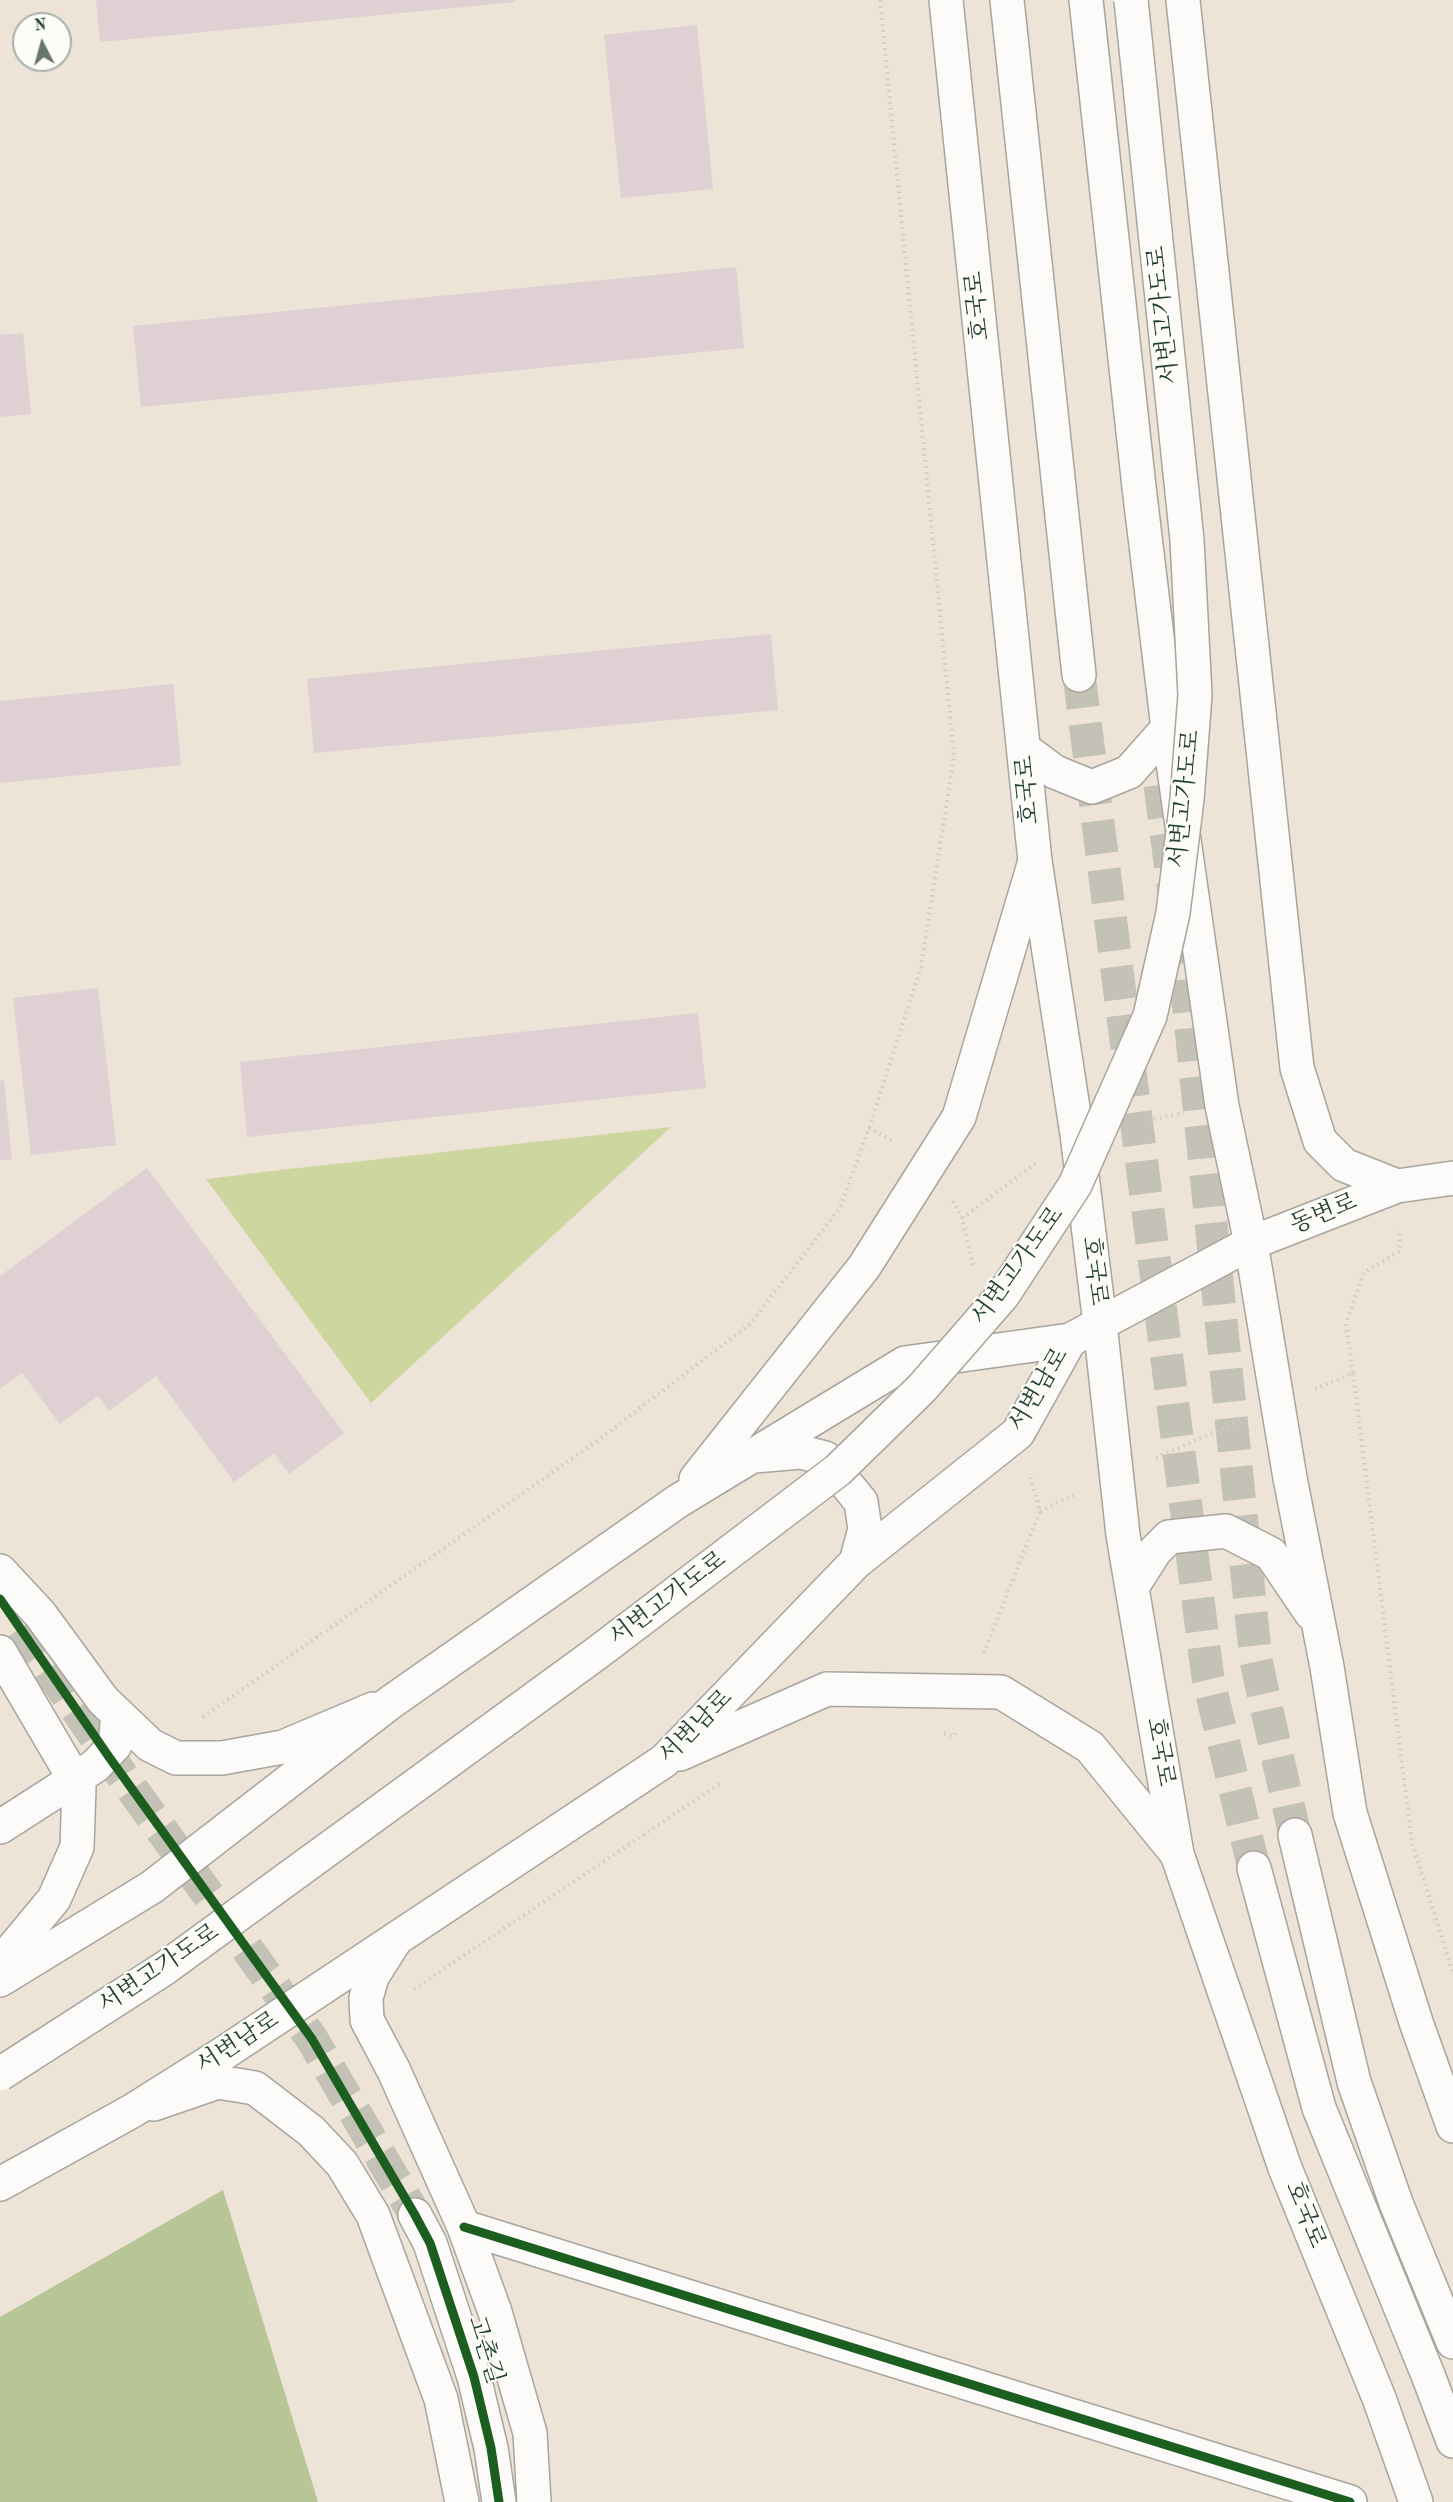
<!DOCTYPE html>
<html>
<head>
<meta charset="utf-8">
<style>
  body { margin:0 }
  #map { position:relative; width:1453px; height:2502px; overflow:hidden; background:#ede3d7; font-family:"Old Standard TT",serif }
  canvas { display:block }
  .north { position:absolute; left:12px; top:12px; width:60px; height:60px; box-sizing:border-box; background:#fdfcf7; border:2px solid #a4b0a9; border-radius:50%; rotate:354deg; font-size:16px; font-weight:700; line-height:24px; text-align:center; color:#1f3d34 }
  .north::after { content:''; display:block; margin:auto; width:21px; height:27px; background:#67776d; clip-path:polygon(50% 0,100% 100%,50% 72%,0 100%) }
</style>
</head>
<body>
<div id="map">
<canvas width="1453" height="2502"></canvas>
<div class="north">N</div>
</div>
<script>
const context = document.querySelector('canvas').getContext('2d');
context.lineJoin = 'round';
function fill(path, color) {
  context.fillStyle = color;
  context.fill(path, 'evenodd');
}
function poly(rows) {
  const path = new Path2D();
  for (const r of rows) {
    path.moveTo(r[0], r[1]);
    for (let i = 2; i < r.length; i += 2) path.lineTo(r[i], r[i + 1]);
  }
  return path;
}
function stroke(path, color, width, dash) {
  context.strokeStyle = color;
  context.lineWidth = width;
  context.lineCap = dash ? 'butt' : 'round';
  context.setLineDash(dash || []);
  context.stroke(path);
}
function drawText(font, color, halo, rows, align = 'center') {
  context.font = font + ' "Old Standard TT","Noto Serif KR",serif';
  context.lineWidth = 4.5;
  context.setLineDash([]);
  context.textBaseline = 'middle';
  context.strokeStyle = halo;
  context.fillStyle = color;
  for (const [text, x, y, turn = 0] of rows) {
    context.save();
    context.translate(x, y);
    context.rotate((+turn || 0) * Math.PI / 180);
    context.textAlign = isNaN(turn) ? turn : align;
    if (halo) context.strokeText(text, 0, 0);
    context.fillText(text, 0, 0);
    context.restore();
  }
}
const green = poly([
  [671,1127,371,1403,206,1179,280,1170]
]);
const forest = poly([
  [223,2190,318,2502,0,2502,0,2317]
]);
const building = poly([
  [96,0,515,0,515,2,100,42],
  [697,25,713,189,621,198,604,35],
  [736,267,744,348,141,407,133,326],
  [23,333,31,414,0,417,0,335],
  [771,634,778,710,314,753,307,679],
  [173,684,181,765,0,783,0,701],
  [98,988,116,1145,31,1155,13,998],
  [698,1013,706,1088,247,1137,240,1062],
  [4,1080,12,1159,0,1160,0,1081],
  [147,1168,344,1433,289,1474,274,1453,234,1482,156,1376,109,1411,98,1396,60,1424,22,1373,0,1389,0,1276]
]);
const minorTunnel = poly([
  [21,1628,109,1757,312,2039,415,2215]
]);
const majorTunnel = poly([
  [1079,675,1208,1678,1254,1868],
  [1160,785,1189,1009,1256,1661,1295,1835]
]);
const path = poly([
  [1148,1120,1184,1113],
  [869,1128,895,1142],
  [953,1201,962,1218,973,1265],
  [962,1218,1039,1161],
  [1353,1373,1346,1323,1364,1272,1400,1251,1399,1229],
  [1315,1389,1353,1373,1412,1843,1453,1973],
  [1156,1458,1239,1421],
  [1040,1511,1078,1493],
  [984,1653,1040,1511,1030,1475],
  [203,1717,597,1441,750,1324,840,1208,869,1128,921,967,954,756,880,0],
  [944,1734,954,1736,956,1731],
  [414,1989,722,1782]
]);
const minor = poly([
  [0,1571,40,1614,103,1700,150,1745,176,1758,222,1758,283,1747,373,1709],
  [0,1652,79,1787,77,1847,54,1899,0,1964],
  [0,1827,95,1766,115,1745,118,1715],
  [396,1939,372,1977,366,1998,367,2020,394,2071,464,2227,495,2312,530,2433,534,2502],
  [154,2104,218,2082,255,2088,311,2131,342,2164,373,2215,441,2399,462,2502],
  [415,2215,430,2243,474,2377,491,2448,499,2502],
  [464,2227,1350,2502]
]);
const major = poly([
  [946,0,1035,861,1077,1134,1100,1324,1123,1535,1177,1854,1285,2168,1379,2398,1416,2502],
  [1007,0,1079,675],
  [1086,0,1139,487,1168,728,1222,1106,1251,1243,1290,1478,1327,1667,1350,1813,1416,2022,1453,2126],
  [1183,0,1297,1068,1320,1141,1344,1165,1397,1186,1453,1178],
  [1024,749,1055,772,1092,787,1129,772,1168,728],
  [1251,1243,1397,1186],
  [1132,1587,1155,1551,1169,1537,1226,1531,1271,1554,1311,1613],
  [1295,1835,1354,2082,1396,2203,1453,2342],
  [1254,1868,1319,2108,1428,2375,1453,2441]
]);
const highway = poly([
  [754,1456,801,1452,825,1458,861,1502,865,1529,856,1562],
  [696,1479,864,1267,959,1117,1035,861],
  [680,1754,827,1689,1001,1692,1090,1747,1177,1854],
  [0,1980,152,1887,391,1702,678,1501,905,1363,1070,1340,1251,1243],
  [0,2184,132,2111,221,2055,664,1761,856,1562,1018,1433,1070,1340]
]);
const highwayBridge = poly([
  [0,2074,165,1968,597,1653,838,1470,922,1388,1003,1295,1075,1185,1150,1016,1173,913,1187,799,1195,695,1187,540,1131,0]
]);
const cycleway = poly([
  [0,1599,109,1757,312,2039,415,2215,430,2243,474,2377,491,2448,499,2502],
  [464,2227,1350,2502]
]);
const streetNames = [
  ["호국로",978,306,-96],
  ["서변고가도로",1164,315,-96],
  ["호국로",1028,790,-95],
  ["서변고가도로",1185,799,-84],
  ["동변로",1324,1214,-22],
  ["서변고가도로",1018,1266,-54],
  ["호국로",1094,1271,83],
  ["서변남로",1039,1390,-59],
  ["서변고가도로",668,1599,-37],
  ["서변남로",696,1727,-45],
  ["호국로",1160,1752,80],
  ["서변고가도로",159,1969,-34],
  ["서변남로",238,2043,-33],
  ["호국로",1305,2215,68],
  ["고촌길",485,2350,73]
];
fill(green, '#cdd69f');
fill(forest, '#b8c697');
fill(building, '#ded0d3');
stroke(minorTunnel, '#c4c2b6', 33, [33, 16]);
stroke(majorTunnel, '#c4c2b6', 33, [33, 16]);
stroke(minor, '#a7a59d', 36);
stroke(major, '#a7a59d', 36);
stroke(highway, '#a7a59d', 36);
stroke(path, '#cbcbc8', 4, [1.5, 4.5]);
stroke(minor, '#fcfbf9', 33);
stroke(major, '#fcfbf9', 33);
stroke(highway, '#fcfbf9', 33);
stroke(highwayBridge, '#a7a59d', 36, []);
stroke(highwayBridge, '#fcfbf9', 33);
stroke(cycleway, '#1b5e20', 9);
drawText('24px', '#1f3d34', '#fdfcf7', streetNames);
</script>
</body>
</html>
